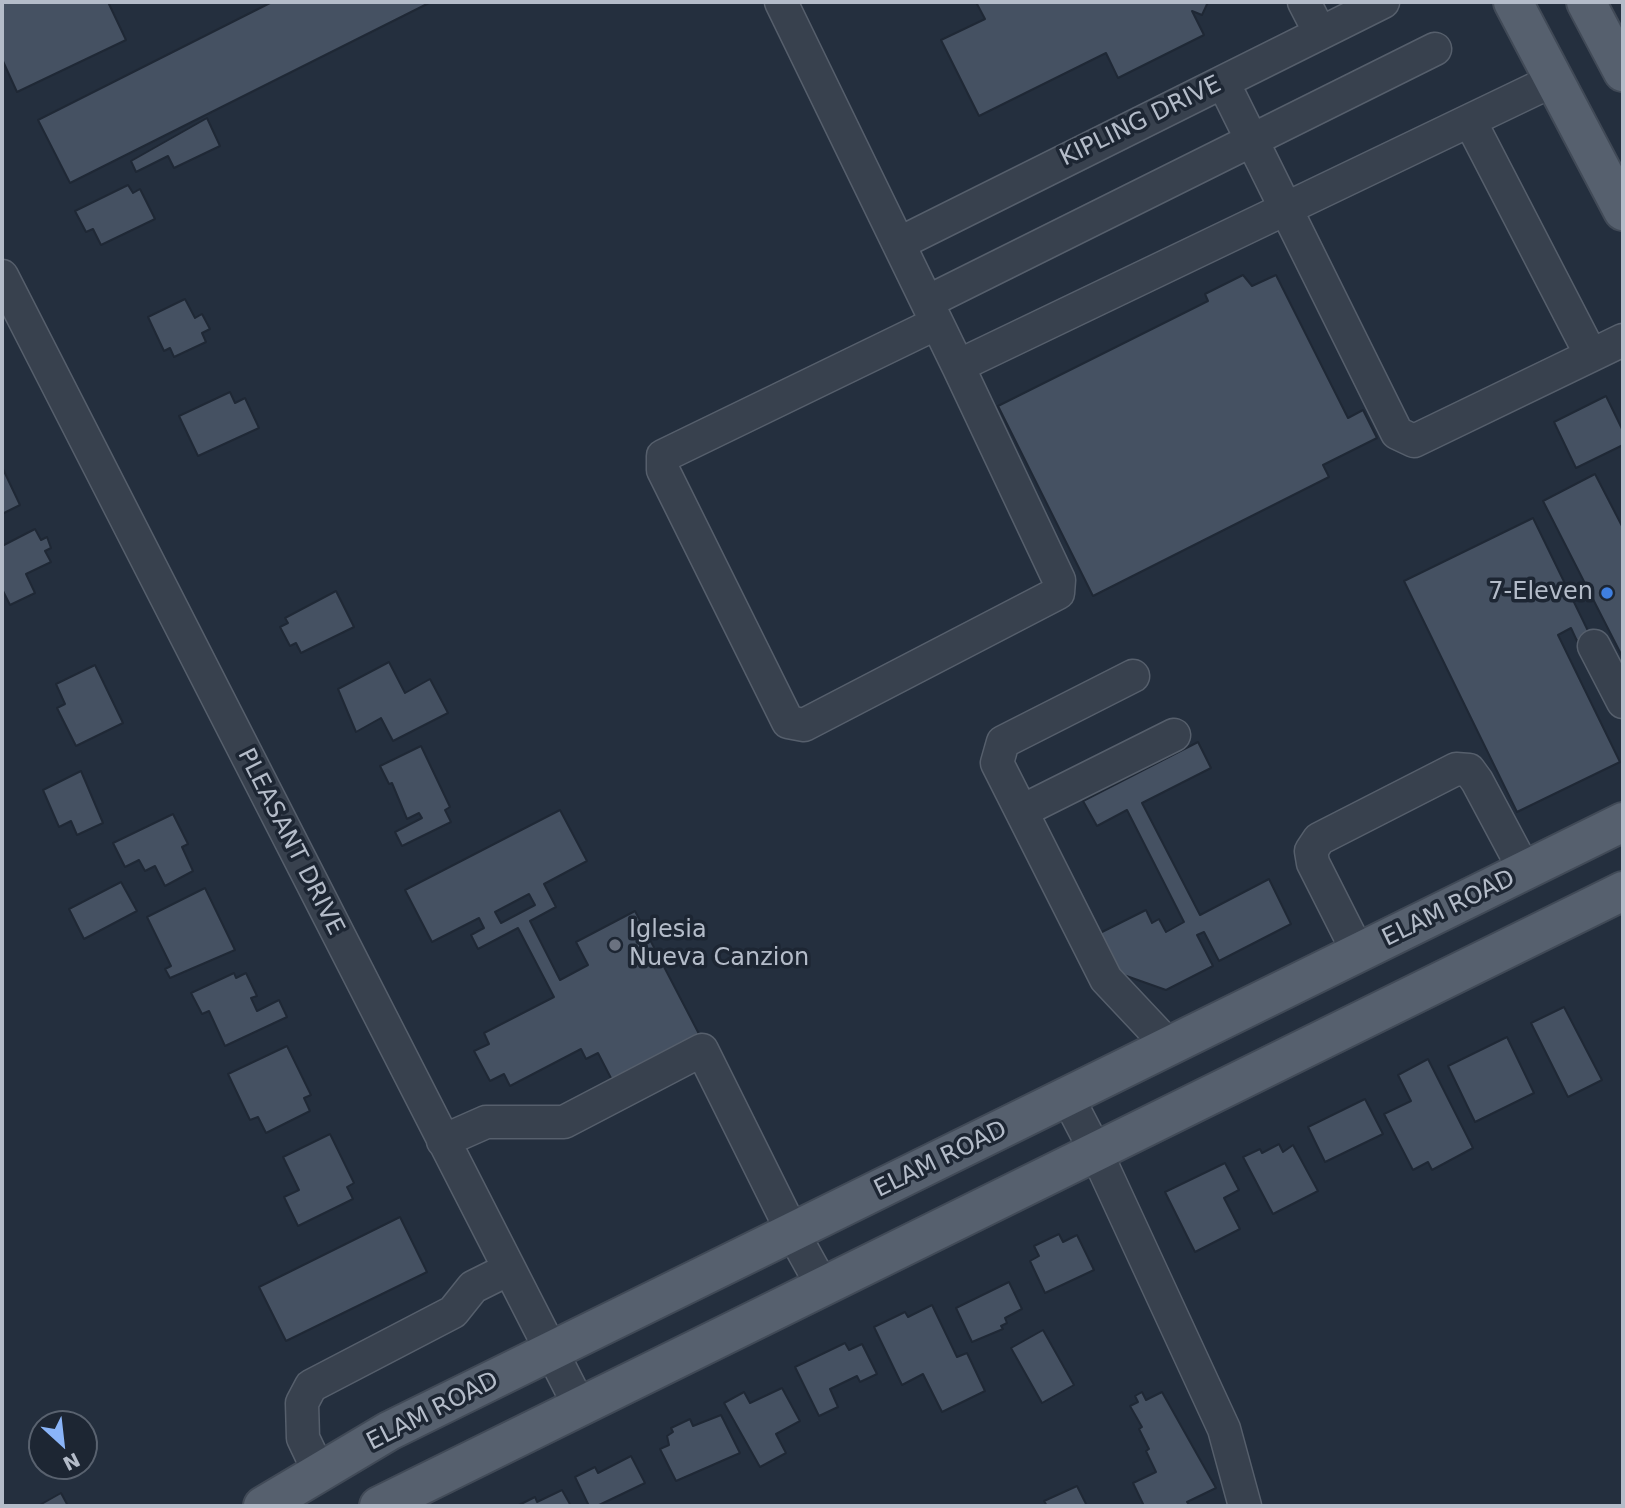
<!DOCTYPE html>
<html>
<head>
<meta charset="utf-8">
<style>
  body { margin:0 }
  #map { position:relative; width:1625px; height:1508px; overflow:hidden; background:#242f3e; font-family:"DejaVu Sans",sans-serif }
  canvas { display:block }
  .frame { position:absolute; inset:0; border:4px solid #b4bcc9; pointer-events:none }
  .north { position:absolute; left:28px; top:1410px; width:70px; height:70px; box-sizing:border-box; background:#1d2633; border:2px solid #59626f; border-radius:50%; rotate:153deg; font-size:19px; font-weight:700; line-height:28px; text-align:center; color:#b4bcc9 }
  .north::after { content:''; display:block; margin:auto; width:24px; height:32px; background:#8ab4f8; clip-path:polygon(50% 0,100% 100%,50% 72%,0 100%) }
</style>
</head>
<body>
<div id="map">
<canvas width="1625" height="1508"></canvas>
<div class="frame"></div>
<div class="north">N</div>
</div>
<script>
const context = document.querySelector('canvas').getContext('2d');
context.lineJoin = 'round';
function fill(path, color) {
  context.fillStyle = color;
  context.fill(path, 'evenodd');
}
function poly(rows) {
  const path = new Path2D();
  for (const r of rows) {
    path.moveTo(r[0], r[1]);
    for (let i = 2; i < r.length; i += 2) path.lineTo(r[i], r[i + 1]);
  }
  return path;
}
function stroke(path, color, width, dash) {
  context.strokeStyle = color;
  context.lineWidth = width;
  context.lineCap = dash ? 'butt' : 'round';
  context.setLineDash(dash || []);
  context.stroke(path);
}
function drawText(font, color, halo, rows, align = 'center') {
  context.font = font + ' "DejaVu Sans",sans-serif';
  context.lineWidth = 7;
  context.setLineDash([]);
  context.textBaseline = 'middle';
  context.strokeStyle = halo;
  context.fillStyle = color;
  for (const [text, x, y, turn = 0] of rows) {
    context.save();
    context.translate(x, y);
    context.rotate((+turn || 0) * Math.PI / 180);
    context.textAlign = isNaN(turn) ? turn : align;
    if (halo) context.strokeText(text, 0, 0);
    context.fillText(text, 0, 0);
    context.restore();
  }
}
const building = poly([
  [2,2,108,2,126,40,17,92,2,59,2,2],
  [272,2,431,2,70,183,38,120,272,2],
  [976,2,1208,2,1202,15,1192,11,1204,35,1118,78,1106,53,979,116,941,40,985,19,976,2],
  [207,118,220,146,174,168,168,156,136,172,131,161,207,118],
  [128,185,133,193,140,189,155,219,101,245,93,229,86,232,75,211,128,185],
  [1243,275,1252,286,1276,275,1348,418,1363,410,1377,438,1323,465,1329,477,1093,596,998,406,1208,301,1205,294,1243,275],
  [185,299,195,318,202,314,210,329,202,333,206,342,174,357,170,348,164,351,148,317,185,299],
  [230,392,235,403,245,398,259,428,198,456,179,416,230,392],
  [1606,396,1623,431,1623,445,1576,468,1554,422,1606,396],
  [2,467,20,505,2,514,2,467],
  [1595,474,1623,528,1623,658,1543,501,1595,474],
  [1533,518,1590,635,1577,641,1571,628,1558,635,1620,762,1517,812,1404,581,1533,518],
  [35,529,41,540,47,537,51,548,45,551,51,562,26,574,35,593,10,605,2,589,2,546,35,529],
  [336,591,354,627,301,653,296,643,290,646,280,627,288,623,285,618,336,591],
  [389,662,405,693,430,679,448,713,393,741,381,718,356,732,338,689,389,662],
  [95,665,123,723,76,746,57,708,65,704,56,684,95,665],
  [1198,742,1211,768,1142,803,1200,915,1269,879,1291,924,1219,961,1204,932,1197,935,1213,966,1166,990,1118,973,1098,934,1146,910,1152,923,1159,919,1166,932,1184,922,1127,810,1097,826,1083,801,1198,742],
  [421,746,450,807,445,810,451,822,402,846,395,832,422,818,419,813,407,819,392,783,389,784,380,766,421,746],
  [81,771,103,823,77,835,71,821,59,827,43,790,81,771],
  [560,810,587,861,544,884,556,907,530,921,560,980,588,965,576,942,635,911,699,1034,612,1080,598,1053,586,1059,581,1049,510,1086,504,1074,490,1081,474,1051,489,1044,484,1033,554,997,518,928,478,949,471,935,484,928,479,918,432,942,405,890,560,810],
  [529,894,535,905,501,923,495,912,529,894],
  [173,814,188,844,182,847,193,871,165,886,155,866,145,871,139,860,125,867,113,843,173,814],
  [121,882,137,911,84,939,69,909,121,882],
  [205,888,235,950,170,978,165,969,171,966,147,917,205,888],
  [234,973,236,978,246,973,257,996,251,998,257,1011,279,1000,287,1017,225,1046,209,1011,202,1014,191,993,234,973],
  [1564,1007,1602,1080,1568,1097,1531,1023,1564,1007],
  [1507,1037,1534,1093,1475,1122,1448,1066,1507,1037],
  [287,1046,311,1095,304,1098,310,1111,266,1133,258,1117,250,1120,228,1074,287,1046],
  [1428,1059,1473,1148,1432,1170,1428,1162,1413,1170,1384,1114,1411,1101,1398,1075,1428,1059],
  [1365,1099,1383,1134,1325,1162,1308,1127,1365,1099],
  [330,1134,354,1183,347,1187,353,1199,298,1226,284,1197,299,1190,283,1157,330,1134],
  [1279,1144,1283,1152,1293,1145,1318,1191,1273,1214,1243,1157,1260,1149,1262,1153,1279,1144],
  [1225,1163,1239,1190,1224,1198,1240,1229,1195,1252,1165,1192,1225,1163],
  [400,1217,427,1272,286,1341,259,1287,400,1217],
  [1059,1234,1063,1242,1077,1235,1094,1270,1045,1293,1030,1261,1039,1256,1034,1246,1059,1234],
  [1009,1282,1022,1309,1005,1318,1007,1323,1001,1326,1003,1329,972,1342,956,1308,1009,1282],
  [932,1305,957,1357,967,1353,985,1391,942,1412,923,1374,902,1385,874,1327,905,1312,908,1317,932,1305],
  [1043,1330,1074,1385,1042,1403,1011,1348,1043,1330],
  [845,1343,849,1350,862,1344,877,1374,860,1382,857,1376,830,1389,838,1407,819,1416,795,1367,845,1343],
  [782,1388,800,1421,776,1434,786,1453,760,1467,724,1403,744,1392,750,1403,782,1388],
  [1142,1392,1146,1400,1162,1392,1216,1488,1187,1502,1190,1506,1144,1506,1133,1483,1156,1472,1146,1451,1149,1449,1139,1429,1142,1427,1130,1406,1138,1402,1135,1396,1142,1392],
  [721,1415,740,1453,676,1481,660,1449,669,1445,667,1436,673,1432,671,1428,690,1419,693,1426,721,1415],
  [631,1456,645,1483,597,1506,589,1506,575,1477,595,1467,598,1473,631,1456],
  [1077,1486,1087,1506,1047,1506,1044,1501,1077,1486],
  [562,1490,571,1506,517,1506,535,1497,537,1502,562,1490],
  [61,1493,68,1506,38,1506,61,1493]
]);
const minor = poly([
  [781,2,958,366,1554,80],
  [1304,2,1320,33],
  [1223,82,1397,433,1414,441,1623,340],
  [1470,121,1591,355],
  [900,243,1383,2],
  [2,276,580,1407],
  [927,302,1435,49],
  [937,323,663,456,663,470,788,722,804,725,1058,593,1059,580,958,366],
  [1594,646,1623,702],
  [1133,676,1003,742,997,763,1106,979,1170,1047],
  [1022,811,1174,735],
  [1359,954,1313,863,1311,851,1319,839,1456,769,1469,770,1477,781,1525,871],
  [1068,1098,1096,1152,1224,1429,1245,1506],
  [443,1141,486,1122,564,1122,702,1050,793,1233,823,1287],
  [320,1474,303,1438,302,1403,311,1386,453,1312,473,1287,509,1269]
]);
const major = poly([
  [1513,2,1623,211],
  [1586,2,1623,72],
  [263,1506,389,1431,1623,822],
  [379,1506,1623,891]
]);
const markers = [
  [1607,593,7,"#3f7fe0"],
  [615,945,7,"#6b7280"]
];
const streetNames = [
  ["KIPLING DRIVE",1141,122,-26],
  ["PLEASANT DRIVE",290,842,63],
  ["ELAM ROAD",1449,909,-26],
  ["ELAM ROAD",941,1160,-26],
  ["ELAM ROAD",433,1412,-27]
];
const poiNames = [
  ["7-Eleven",1593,593],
  ["Iglesia",629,931,"left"],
  ["Nueva Canzion",629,959,"left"]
];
fill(building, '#455162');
stroke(building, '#1f2835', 2);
stroke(minor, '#565f6c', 35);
stroke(major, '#414a57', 42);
stroke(minor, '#38414e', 32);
stroke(major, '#56606e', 38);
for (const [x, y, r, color] of markers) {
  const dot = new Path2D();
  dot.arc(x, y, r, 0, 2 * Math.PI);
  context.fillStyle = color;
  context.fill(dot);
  stroke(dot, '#1d2633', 2.5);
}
drawText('24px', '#b4bcc9', '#1d2633', streetNames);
drawText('24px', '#b4bcc9', '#1d2633', poiNames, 'right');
</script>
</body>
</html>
